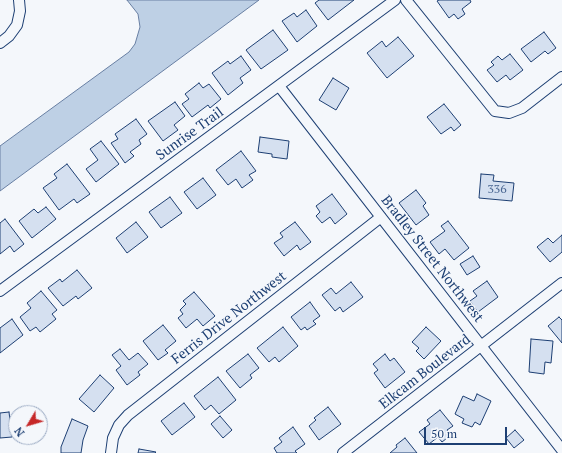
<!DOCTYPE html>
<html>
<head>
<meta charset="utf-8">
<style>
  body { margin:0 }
  #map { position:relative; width:562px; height:453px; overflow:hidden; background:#f4f7fb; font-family:"PT Serif",serif }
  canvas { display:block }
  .north { position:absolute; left:8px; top:405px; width:40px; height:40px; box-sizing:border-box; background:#f4f7fb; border:1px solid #9eadc5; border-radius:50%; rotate:232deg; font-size:11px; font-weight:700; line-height:16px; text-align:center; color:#1d3f73 }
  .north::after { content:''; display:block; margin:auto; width:14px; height:18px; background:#c62828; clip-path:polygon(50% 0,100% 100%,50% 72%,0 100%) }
  .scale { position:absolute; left:424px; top:427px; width:83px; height:18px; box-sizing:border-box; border:2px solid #1d3f73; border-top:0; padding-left:5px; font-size:12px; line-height:14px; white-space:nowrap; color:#1d3f73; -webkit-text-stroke:3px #f4f7fb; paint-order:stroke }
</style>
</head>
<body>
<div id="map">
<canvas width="562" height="453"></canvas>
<div class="north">N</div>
<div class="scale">50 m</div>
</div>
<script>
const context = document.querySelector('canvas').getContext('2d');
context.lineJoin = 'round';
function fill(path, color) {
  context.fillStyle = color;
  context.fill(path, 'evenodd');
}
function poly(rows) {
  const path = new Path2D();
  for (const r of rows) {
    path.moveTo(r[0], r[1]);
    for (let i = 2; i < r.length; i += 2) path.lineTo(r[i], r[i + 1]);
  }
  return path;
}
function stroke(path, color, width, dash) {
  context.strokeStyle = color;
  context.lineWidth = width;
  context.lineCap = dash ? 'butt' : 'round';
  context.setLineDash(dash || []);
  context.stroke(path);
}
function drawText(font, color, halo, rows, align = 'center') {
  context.font = font + ' "PT Serif",serif';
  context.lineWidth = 3;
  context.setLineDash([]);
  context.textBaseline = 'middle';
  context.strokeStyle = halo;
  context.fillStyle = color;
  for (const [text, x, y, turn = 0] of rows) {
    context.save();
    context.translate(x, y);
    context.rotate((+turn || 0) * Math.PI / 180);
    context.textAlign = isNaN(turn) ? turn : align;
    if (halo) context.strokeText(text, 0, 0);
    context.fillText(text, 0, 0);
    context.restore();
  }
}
const water = poly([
  [127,0,259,0,0,191,0,146,129,52,135,44,140,27,138,14,127,0]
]);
const building = poly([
  [319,0,354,0,328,20,315,3,319,0],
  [439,0,470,0,471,2,462,9,465,14,458,19,454,14,449,18,437,1,439,0],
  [306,10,317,26,297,42,282,21,294,13,297,17,306,10],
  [273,30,288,50,261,69,246,50,273,30],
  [544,32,556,48,548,54,545,51,531,62,521,49,544,32],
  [398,37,414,56,387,78,367,53,382,41,386,47,398,37],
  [510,54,523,70,510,80,506,75,497,82,487,70,494,65,491,62,498,56,502,60,510,54],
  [241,56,251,70,240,78,243,83,228,95,212,73,228,61,230,64,241,56],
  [333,78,349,88,336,110,319,100,333,78],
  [199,83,203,88,209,84,221,99,210,108,208,105,192,117,182,104,189,99,185,94,199,83],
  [175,102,185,116,174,125,178,130,163,141,148,121,175,102],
  [444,104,461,125,454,131,451,127,441,134,427,117,444,104],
  [136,119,147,134,139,140,141,144,130,152,134,156,125,163,111,143,118,139,115,134,136,119],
  [260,137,289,141,287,159,272,157,272,154,258,152,260,137],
  [101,141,119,164,96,182,86,169,98,160,90,149,101,141],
  [241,151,256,171,249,175,253,180,242,188,236,179,228,185,216,170,241,151],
  [67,164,90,194,77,203,74,199,59,210,43,188,57,178,54,174,67,164],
  [481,174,494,175,493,181,514,183,512,201,479,198,481,174],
  [203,178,216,195,197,209,184,192,203,178],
  [416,190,426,203,423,206,429,215,416,225,399,203,416,190],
  [332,194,347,214,335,224,330,217,322,223,316,216,320,212,316,206,332,194],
  [170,197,182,213,161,228,149,212,170,197],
  [46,207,56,219,32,238,19,221,34,209,38,213,46,207],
  [5,219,24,244,14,252,10,246,0,254,0,223,5,219],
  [448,221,469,248,454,260,445,249,439,254,430,242,445,231,441,226,448,221],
  [136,222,148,237,127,253,116,238,136,222],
  [295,222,311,242,300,250,297,245,284,256,274,243,283,237,280,233,295,222],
  [562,235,562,252,550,262,537,247,548,238,553,243,562,235],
  [473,256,480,267,467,275,460,264,473,256],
  [77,270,92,288,78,299,76,296,63,306,48,288,60,279,62,282,77,270],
  [487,281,498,297,478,312,470,301,477,296,473,291,487,281],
  [351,282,363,297,343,312,340,307,335,311,322,295,331,288,336,294,351,282],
  [41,291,57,310,52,314,56,319,40,332,36,327,30,331,20,317,31,308,27,303,41,291],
  [194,292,215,316,203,326,197,319,186,328,178,318,183,314,180,310,186,304,183,301,194,292],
  [310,302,320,316,313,321,316,324,307,330,305,327,301,330,291,317,310,302],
  [559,317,562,320,562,343,548,326,559,317],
  [12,319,23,335,0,353,0,328,12,319],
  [163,325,176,341,165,350,168,353,158,360,143,341,163,325],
  [283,327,298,346,279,362,275,357,269,362,257,348,283,327],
  [426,327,441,341,424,359,416,351,419,348,412,342,426,327],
  [531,339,553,341,551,363,545,362,544,374,529,372,531,339],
  [120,349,129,360,138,353,148,364,138,372,140,375,127,385,116,370,121,366,112,355,120,349],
  [248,354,259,368,250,375,252,378,240,388,226,371,248,354],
  [385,354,390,361,394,358,405,372,385,388,374,373,378,370,373,364,385,354],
  [100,375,114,388,94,412,79,399,100,375],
  [218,377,236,400,219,414,211,405,205,410,194,396,218,377],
  [477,394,491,401,480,425,475,422,472,427,462,423,464,419,455,414,463,396,474,401,477,394],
  [184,403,195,417,172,435,161,421,184,403],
  [328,407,341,424,319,440,309,426,316,420,314,418,328,407],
  [440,410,453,426,447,430,451,435,442,442,438,437,429,444,419,432,430,424,427,420,440,410],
  [9,412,12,437,0,438,0,413,9,412],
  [220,416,232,430,223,438,211,424,220,416],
  [72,419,88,426,83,440,81,453,61,453,61,447,72,419],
  [293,427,305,444,295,451,297,453,277,453,274,448,282,442,279,438,293,427],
  [515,430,524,440,514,448,506,438,515,430],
  [405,438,417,453,390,453,397,447,396,445,405,438],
  [139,449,156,452,155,453,138,453,139,449]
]);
const street = poly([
  [406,0,495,111,509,113,522,108,562,77],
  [0,43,9,36,17,25,20,11,19,0],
  [279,86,562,450],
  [0,291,395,0],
  [111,453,113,438,119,425,128,415,381,217],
  [343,453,562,283]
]);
const numberNames = [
  ["336",497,190]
];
const streetNames = [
  ["Sunrise Trail",190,134,-36],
  ["Bradley Street Northwest",432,259,52],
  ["Ferris Drive Northwest",229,318,-38],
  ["Elkcam Boulevard",425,372,-38]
];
fill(water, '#bed0e5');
stroke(water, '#687fa3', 1);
fill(building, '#d5e0f0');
stroke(building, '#1d3f73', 1);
stroke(street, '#1d3f73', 12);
stroke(street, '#f4f7fb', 10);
drawText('12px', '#4b6792', null, numberNames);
drawText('14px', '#1d3f73', '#f4f7fb', streetNames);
</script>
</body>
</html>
